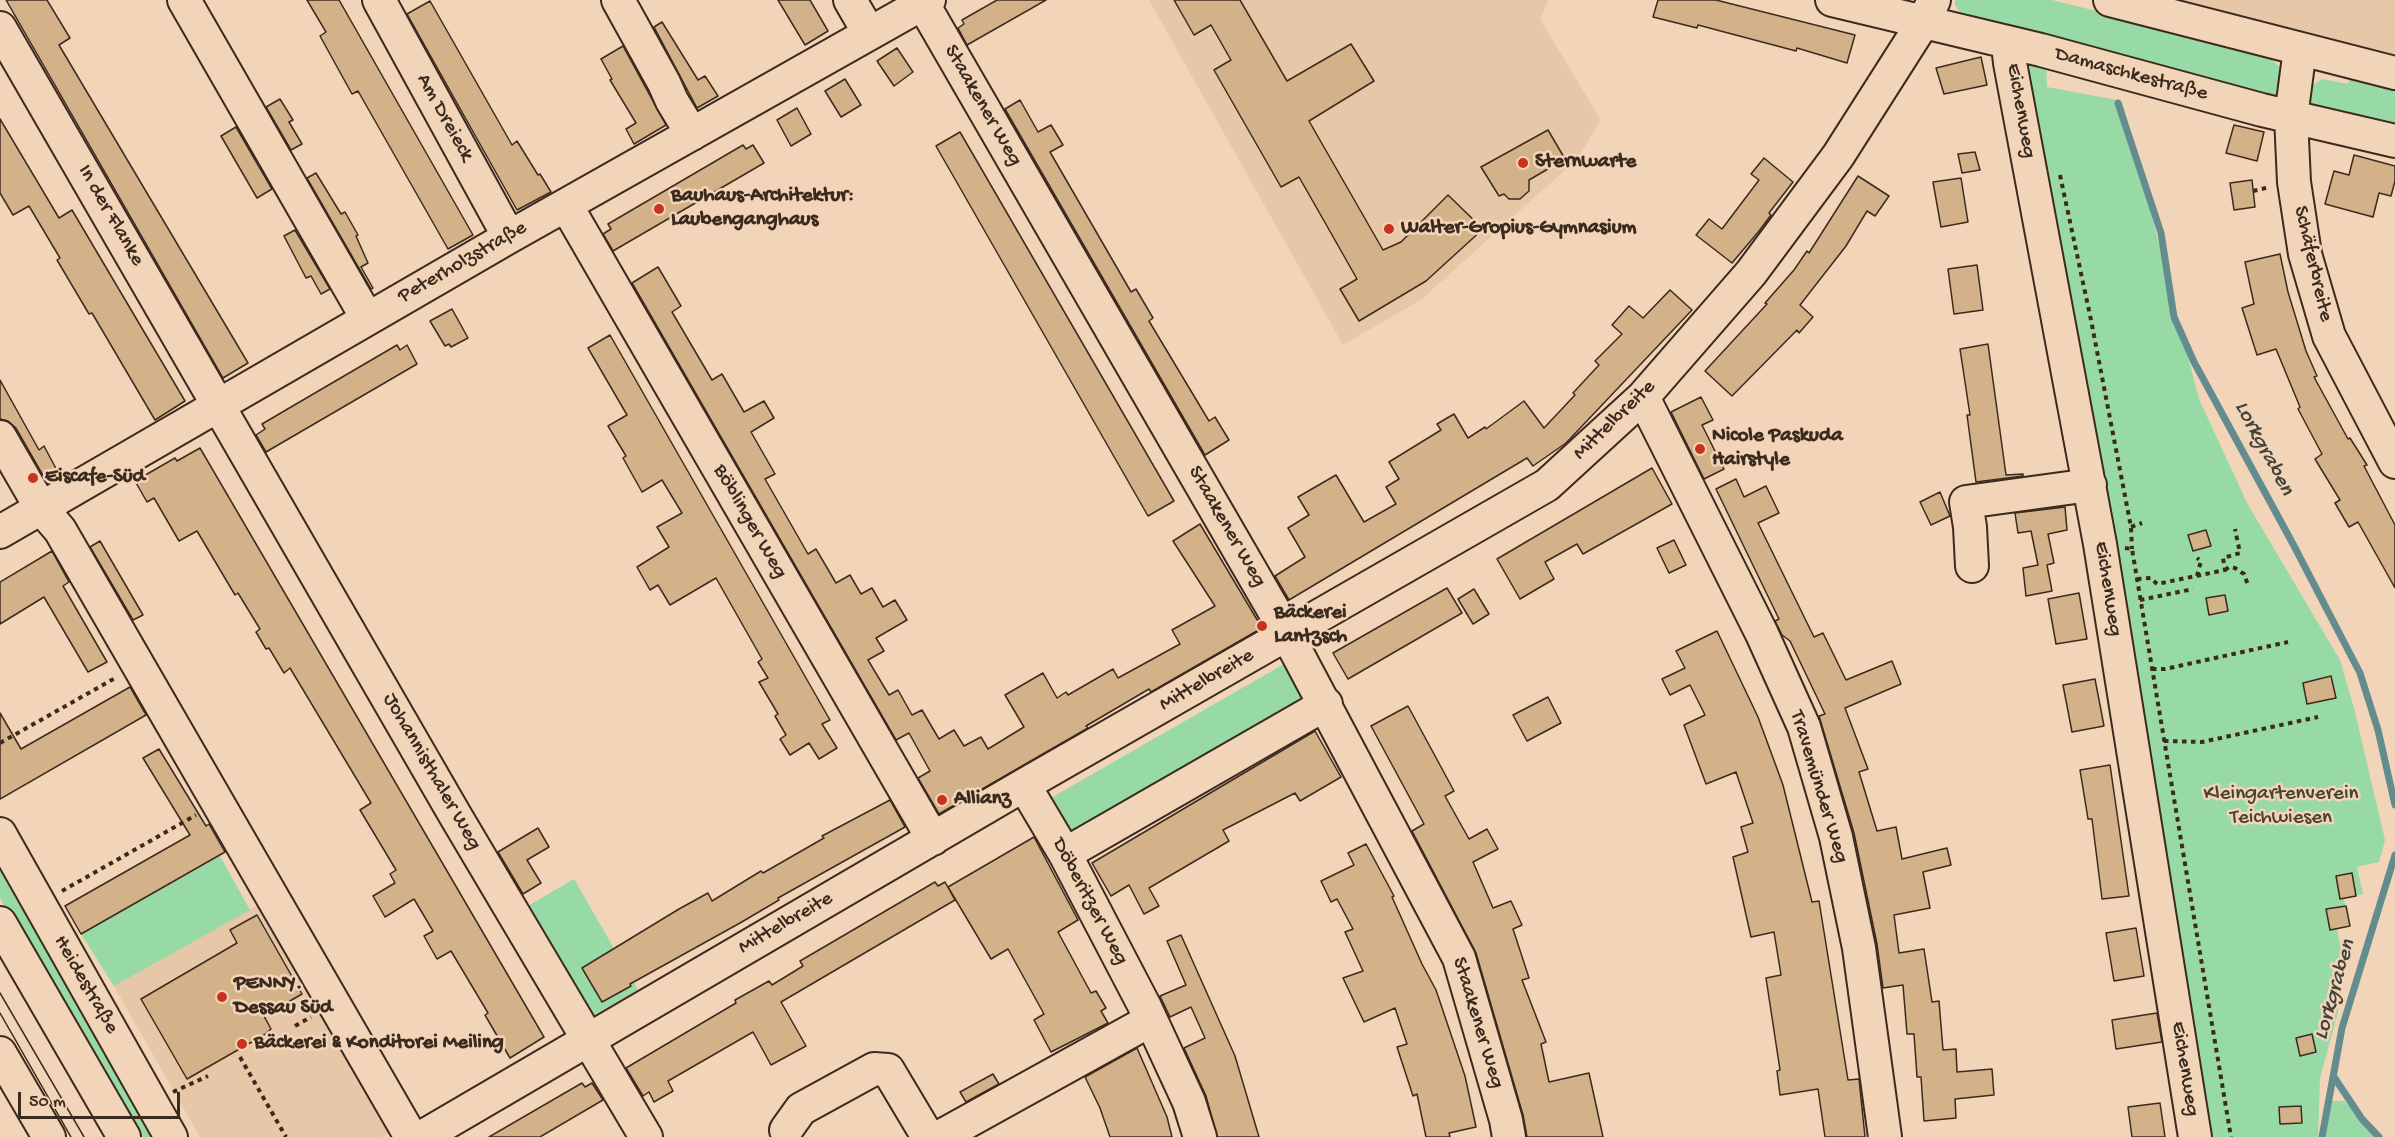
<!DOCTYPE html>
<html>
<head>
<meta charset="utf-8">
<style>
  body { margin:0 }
  #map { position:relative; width:2395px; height:1137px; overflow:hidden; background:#f2d4b8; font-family:"Gochi Hand",sans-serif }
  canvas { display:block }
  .scale { position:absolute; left:18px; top:1092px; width:162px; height:27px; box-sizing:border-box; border:3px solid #3b2a1e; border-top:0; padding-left:8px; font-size:18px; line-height:21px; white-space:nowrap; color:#3b2a1e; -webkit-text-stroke:4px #f2d4b8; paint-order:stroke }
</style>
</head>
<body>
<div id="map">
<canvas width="2395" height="1137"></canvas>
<div class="scale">50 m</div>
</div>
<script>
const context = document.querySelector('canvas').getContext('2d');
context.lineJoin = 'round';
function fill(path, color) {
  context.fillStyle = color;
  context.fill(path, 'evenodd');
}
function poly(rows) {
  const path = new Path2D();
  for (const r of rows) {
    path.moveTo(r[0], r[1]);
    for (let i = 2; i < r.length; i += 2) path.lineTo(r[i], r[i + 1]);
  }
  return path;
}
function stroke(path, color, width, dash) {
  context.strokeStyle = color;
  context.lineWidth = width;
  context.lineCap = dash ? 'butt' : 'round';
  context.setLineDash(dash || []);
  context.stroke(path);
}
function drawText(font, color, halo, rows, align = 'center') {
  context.font = font + ' "Gochi Hand",sans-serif';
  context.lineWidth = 5;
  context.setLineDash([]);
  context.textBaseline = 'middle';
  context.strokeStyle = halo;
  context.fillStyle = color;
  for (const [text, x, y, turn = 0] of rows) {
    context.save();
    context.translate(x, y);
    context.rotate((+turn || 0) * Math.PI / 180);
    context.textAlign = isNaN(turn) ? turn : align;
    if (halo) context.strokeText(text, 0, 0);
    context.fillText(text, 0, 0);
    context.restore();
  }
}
const built = poly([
  [1149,0,1548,0,1540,19,1601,120,1577,159,1422,299,1343,345],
  [2172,0,2395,0,2395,55],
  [265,901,399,1128,383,1137,200,1137,114,986]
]);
const green = poly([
  [1955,0,2052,0,2265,53,2280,67,2282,87,2278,99,1968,22,1969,14,1960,12,1955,5],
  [2017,55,2046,62,2047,87,2122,101,2199,399,2247,503,2340,660,2354,708,2385,840,2379,862,2357,867,2363,894,2344,898,2350,926,2337,929,2343,959,2336,960,2338,1012,2320,1078,2318,1137,2212,1137,2200,1134],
  [2350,77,2395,88,2395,133,2314,114,2307,99,2312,86,2322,79,2348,84],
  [1291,660,1315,703,1073,842,1049,799],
  [0,855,161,1137,133,1137,0,898],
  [220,856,250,910,114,986,81,934],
  [574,879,638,990,590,1017,528,906],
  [2327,1101,2344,1101,2380,1137,2325,1137]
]);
const stream = poly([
  [2118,103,2161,233,2174,317,2194,362,2293,544,2360,673,2378,730,2395,805],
  [2334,1077,2362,1119,2379,1137],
  [2322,1137,2342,1028,2395,855]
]);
const building = poly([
  [6,0,47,0,70,38,59,45,248,363,223,378,6,0],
  [307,0,339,0,473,235,448,249,358,91,352,94,320,36,326,32,307,0],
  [778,0,810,0,828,31,805,45,778,0],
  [997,0,1046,0,967,45,958,28,964,24,962,20,997,0],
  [1174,0,1240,0,1287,81,1351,44,1374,81,1309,121,1383,250,1401,242,1448,195,1483,229,1426,281,1359,321,1340,289,1357,279,1315,205,1299,177,1281,187,1214,70,1231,60,1211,25,1194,35,1174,0],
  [1658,0,1716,0,1855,35,1847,63,1797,48,1796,51,1698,25,1697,28,1653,17,1658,0],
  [430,1,512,145,517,141,538,175,540,174,551,192,517,210,407,14,430,1],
  [662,22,698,80,705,76,718,96,697,108,654,27,662,22],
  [623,46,666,125,634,144,626,129,636,123,610,80,612,79,601,59,623,46],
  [897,48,913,72,894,86,877,61,897,48],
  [1981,57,1987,85,1944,94,1936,68,1981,57],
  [845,79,861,105,841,117,825,91,845,79],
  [280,99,293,120,289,122,302,144,291,150,266,107,280,99],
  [1020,100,1038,132,1051,125,1063,145,1050,152,1131,292,1136,289,1153,318,1149,321,1209,421,1215,417,1229,440,1205,455,1005,109,1020,100],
  [797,108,811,134,791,146,777,120,797,108],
  [0,119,59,218,72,210,185,401,155,420,92,313,89,314,57,260,60,258,29,206,13,215,0,193,0,119],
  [2234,125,2264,132,2257,161,2226,153,2234,125],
  [236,127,272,189,257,198,221,136,236,127],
  [1548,130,1565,159,1529,180,1529,191,1520,199,1509,199,1504,194,1499,196,1481,167,1548,130],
  [960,132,1174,501,1148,516,936,146,960,132],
  [743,145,746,149,753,145,764,163,613,251,603,234,611,229,608,224,743,145],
  [1975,152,1980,170,1962,173,1958,154,1975,152],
  [2354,155,2395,166,2395,181,2391,196,2379,193,2373,217,2325,204,2334,171,2349,175,2354,155],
  [1764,158,1793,182,1769,213,1771,215,1759,231,1732,263,1696,235,1709,219,1722,229,1759,180,1751,174,1764,158],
  [316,173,341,214,345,212,358,235,356,236,368,263,361,267,373,288,371,289,307,178,316,173],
  [1858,176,1889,196,1875,216,1867,211,1846,246,1800,305,1813,317,1799,333,1797,330,1732,396,1705,371,1767,304,1765,303,1794,270,1807,251,1809,253,1858,176],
  [1961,178,1968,222,1941,227,1933,182,1961,178],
  [2252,180,2255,207,2234,210,2230,183,2252,180],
  [295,230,330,289,321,294,311,276,306,278,284,236,295,230],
  [2280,254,2288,292,2306,351,2317,376,2314,377,2348,439,2350,438,2367,465,2364,466,2395,525,2395,588,2358,522,2349,527,2335,503,2340,500,2315,459,2322,454,2298,409,2300,407,2276,349,2257,355,2242,308,2254,304,2245,262,2280,254],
  [1977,265,1983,310,1954,314,1948,269,1977,265],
  [658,267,681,306,672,312,712,380,722,374,744,412,764,401,774,418,751,432,775,474,765,479,808,554,816,549,836,583,850,575,861,594,872,588,883,607,895,600,907,620,876,638,884,651,868,660,889,695,898,690,912,715,922,710,939,739,954,730,964,746,981,737,988,749,1024,727,1005,695,1043,673,1057,698,1066,692,1068,695,1113,669,1118,678,1180,644,1172,630,1215,606,1173,541,1200,524,1262,628,1151,692,1149,689,1086,726,1088,728,939,814,918,778,930,771,909,733,896,740,632,283,658,267],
  [1670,290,1692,310,1566,443,1533,466,1527,458,1289,600,1275,576,1305,557,1288,528,1309,515,1298,497,1336,475,1364,522,1396,504,1386,487,1399,479,1389,462,1441,430,1437,424,1454,414,1468,438,1485,427,1486,429,1524,401,1544,428,1575,395,1573,393,1599,365,1595,361,1622,334,1612,325,1629,306,1643,318,1670,290],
  [452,309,468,338,451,347,449,344,445,346,430,321,452,309],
  [610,335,830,720,822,724,837,748,819,759,809,743,790,755,780,739,786,735,775,716,778,714,759,682,768,678,758,662,762,659,716,578,670,605,658,585,650,590,637,567,669,547,657,527,682,513,662,480,642,492,623,458,626,456,608,426,627,415,588,348,610,335],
  [1988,344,2006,475,2023,474,2023,476,1976,482,1967,415,1970,415,1960,349,1988,344],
  [397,345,400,350,407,345,417,364,266,452,256,435,265,429,262,424,397,345],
  [0,380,39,450,44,446,60,476,48,484,16,428,8,421,0,419,0,380],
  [1701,397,1713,420,1702,425,1724,469,1704,479,1671,412,1701,397],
  [200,448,544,1037,510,1058,485,1015,488,1013,451,951,437,959,424,936,433,931,414,899,385,917,373,896,395,883,390,874,396,870,360,810,371,803,290,668,284,673,269,648,266,649,256,632,260,629,238,593,235,595,197,531,179,541,154,498,147,502,135,481,175,458,177,461,200,448],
  [1652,468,1672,504,1583,554,1577,544,1545,562,1554,579,1520,599,1497,559,1652,468],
  [1736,479,1744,497,1766,486,1779,513,1758,523,1814,637,1823,633,1846,680,1892,661,1901,684,1845,708,1868,769,1859,772,1877,831,1896,827,1902,859,1947,848,1951,865,1923,872,1930,908,1894,915,1899,953,1924,949,1932,1002,1939,1001,1943,1050,1956,1049,1957,1072,1992,1069,1994,1095,1955,1099,1956,1118,1924,1121,1921,1077,1917,1077,1914,1034,1907,1034,1903,985,1883,988,1877,944,1854,833,1819,716,1825,714,1790,641,1782,635,1775,621,1779,619,1716,489,1736,479],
  [1940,492,1950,516,1931,525,1920,502,1940,492],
  [2065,507,2067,530,2048,534,2054,563,2047,565,2052,591,2026,596,2023,568,2038,565,2031,531,2018,533,2015,513,2065,507],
  [2206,530,2211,546,2193,551,2188,535,2206,530],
  [1674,540,1686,565,1669,573,1657,548,1674,540],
  [100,541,143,615,133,620,90,547,100,541],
  [52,551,69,582,63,586,107,662,88,672,44,597,0,624,0,582,52,551],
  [1447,588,1462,613,1348,679,1333,653,1447,588],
  [1474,589,1489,614,1473,624,1458,599,1474,589],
  [2079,593,2087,639,2056,644,2048,599,2079,593],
  [2225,595,2228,611,2209,615,2206,598,2225,595],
  [1717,631,1758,717,1783,785,1812,902,1819,901,1848,1080,1859,1079,1865,1137,1825,1137,1818,1089,1780,1095,1777,1071,1780,1070,1766,978,1781,975,1774,932,1751,937,1733,857,1748,852,1741,827,1753,823,1736,772,1706,784,1684,725,1705,715,1690,685,1670,695,1662,679,1685,668,1676,651,1717,631],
  [2331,676,2336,698,2307,704,2303,683,2331,676],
  [2095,679,2104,726,2072,732,2063,685,2095,679],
  [130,687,146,715,0,799,0,713,21,749,130,687],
  [1548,697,1561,723,1527,741,1513,715,1548,697],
  [1408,706,1454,791,1445,796,1469,839,1487,829,1498,849,1473,862,1493,908,1511,901,1522,925,1513,929,1529,978,1522,980,1546,1042,1541,1044,1549,1082,1589,1073,1603,1137,1527,1137,1523,1115,1476,953,1412,831,1424,824,1371,726,1408,706],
  [1315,731,1341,777,1300,801,1295,793,1223,830,1229,841,1149,888,1159,906,1144,914,1129,885,1111,896,1092,863,1315,731],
  [159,749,206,826,209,824,225,852,81,934,65,906,190,835,143,758,159,749],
  [2110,765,2129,896,2102,899,2092,819,2088,819,2080,770,2110,765],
  [890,800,905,827,778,898,779,900,740,923,630,984,631,986,602,1002,582,968,679,909,708,893,712,901,761,871,763,873,824,838,822,836,890,800],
  [538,828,549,847,527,860,541,883,523,894,498,852,538,828],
  [1034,837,1078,920,1058,932,1091,993,1096,991,1106,1008,1101,1011,1108,1023,1051,1052,1034,1020,1044,1014,1008,949,991,959,948,887,1034,837],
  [1366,844,1394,896,1392,897,1422,964,1436,990,1465,1076,1476,1127,1449,1133,1450,1137,1426,1137,1417,1094,1413,1096,1397,1047,1407,1044,1395,1008,1364,1022,1343,978,1363,971,1345,932,1353,929,1337,899,1331,902,1321,881,1354,865,1348,853,1366,844],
  [2352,873,2356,896,2340,899,2336,876,2352,873],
  [935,882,938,886,945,882,955,900,781,1002,806,1046,771,1065,753,1032,668,1081,673,1091,654,1102,649,1092,643,1096,626,1068,736,1003,735,1000,769,981,772,985,803,966,800,961,935,882],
  [2346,906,2350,926,2330,930,2326,909,2346,906],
  [257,915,302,994,264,1016,271,1029,264,1035,187,1079,141,999,237,943,230,930,257,915],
  [2136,928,2144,976,2114,981,2106,933,2136,928],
  [1181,935,1235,1056,1259,1137,1217,1137,1206,1096,1184,1048,1205,1038,1191,1007,1170,1017,1160,996,1186,985,1167,941,1181,935],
  [2157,1013,2162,1042,2116,1049,2112,1020,2157,1013],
  [2312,1034,2316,1052,2300,1056,2296,1038,2312,1034],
  [1137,1048,1167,1117,1172,1137,1110,1137,1100,1108,1085,1077,1137,1048],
  [993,1074,999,1084,966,1102,960,1092,993,1074],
  [582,1083,585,1087,592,1083,603,1100,540,1137,489,1137,582,1083],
  [2160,1103,2165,1137,2132,1137,2128,1107,2160,1103],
  [2301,1106,2302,1123,2280,1124,2279,1107,2301,1106]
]);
const path = poly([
  [2060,175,2091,320,2131,527,2132,549],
  [2253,191,2270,187],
  [2131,527,2142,523],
  [2125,548,2132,549,2231,1137],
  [2225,570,2229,567,2235,568,2244,574,2248,585],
  [2197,576,2201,561,2197,558],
  [2137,579,2151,578,2157,584,2225,570,2223,558,2240,553,2235,529],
  [2140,600,2193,589],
  [2152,669,2165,669,2288,642],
  [2164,741,2202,742,2318,717],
  [0,743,117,677],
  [62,891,196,815],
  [295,1026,311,1017],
  [240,1057,286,1137],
  [173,1092,208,1076]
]);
const minor = poly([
  [184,0,367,318],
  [379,0,509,237],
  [618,0,664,83,672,101,692,134],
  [850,0,869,33],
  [1832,0,2041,50,2262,110,2395,141],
  [2110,0,2395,73],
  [923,4,1280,621,1459,958,1506,1120,1509,1137],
  [0,28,455,815,646,1137],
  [2008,44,2010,63,2100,544,2195,1137],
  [2300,49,2291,117,2294,182,2305,254,2329,336,2395,462],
  [566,205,933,839],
  [1643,397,1762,634,1804,727,1836,837,1859,948,1885,1137],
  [0,437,41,508,60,530,411,1137],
  [0,532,509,237,929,0],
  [1972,566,1970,527,1966,502,2090,485],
  [1024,785,1065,854,1145,1007,1189,1102,1200,1137],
  [0,834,171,1137],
  [1065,854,1326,704],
  [0,923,124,1137],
  [0,1053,49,1137],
  [786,1130,801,1109,874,1069,888,1070,928,1137],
  [422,1137,1024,785,1547,485,1643,397,1751,273,1838,156,1924,21,1934,0],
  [937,1137,945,1134,1151,1020]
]);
const tram = poly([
  [0,993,84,1137],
  [0,1013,71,1137]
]);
const markers = [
  [1523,163,6,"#c8321e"],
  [659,209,6,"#c8321e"],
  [1389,229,6,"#c8321e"],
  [1700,449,6,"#c8321e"],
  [33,478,6,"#c8321e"],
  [1262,626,6,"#c8321e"],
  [942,800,6,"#c8321e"],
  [222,997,6,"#c8321e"],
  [242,1044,6,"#c8321e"]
];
const streetNames = [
  ["Damaschkestraße",2131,75,15],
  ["Staakener Weg",982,106,60],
  ["Eichenweg",2020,111,80],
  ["Am Dreieck",444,118,61],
  ["In der Flanke",110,216,60],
  ["Peterholzstraße",463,263,-30],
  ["Schäferbreite",2312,264,77],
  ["Mittelbreite",1615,421,-44],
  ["Böblinger Weg",749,522,60],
  ["Staakener Weg",1226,527,60],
  ["Eichenweg",2107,589,81],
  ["Mittelbreite",1207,681,-30],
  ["Johannisthaler Weg",431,772,60],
  ["Travemünder Weg",1818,787,73],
  ["Döberitzer Weg",1089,902,62],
  ["Mittelbreite",786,924,-30],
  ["Heidestraße",85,985,60],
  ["Staakener Weg",1477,1023,73],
  ["Eichenweg",2184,1069,81]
];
const poiNames = [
  ["Sternwarte",1535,163],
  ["Bauhaus-Architektur:",671,197],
  ["Laubenganghaus",671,221],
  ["Walter-Gropius-Gymnasium",1401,229],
  ["Nicole Paskuda",1712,437],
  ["Hairstyle",1712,461],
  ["Eiscafe-Süd",45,478],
  ["Bäckerei",1274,614],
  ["Lantzsch",1274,638],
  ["Allianz",954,800],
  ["PENNY.",234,985],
  ["Dessau Süd",234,1009],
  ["Bäckerei & Konditorei Meiling",254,1044]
];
const parkNames = [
  ["Kleingartenverein",2281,795],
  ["Teichwiesen",2281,819]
];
const waterNames = [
  ["Lorkgraben",2263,449,62],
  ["Lorkgraben",2336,990,-74]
];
fill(built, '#e6c7a7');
fill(green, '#98daa5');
stroke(stream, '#638c8f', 7);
fill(building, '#d4b289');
stroke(building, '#3b2a1e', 1.5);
stroke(minor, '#3b2a1e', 36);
stroke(path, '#3b2a1e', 4, [4.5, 4.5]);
stroke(minor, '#f2d4b8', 32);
stroke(tram, '#3b2a1e', 1.5);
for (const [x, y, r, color] of markers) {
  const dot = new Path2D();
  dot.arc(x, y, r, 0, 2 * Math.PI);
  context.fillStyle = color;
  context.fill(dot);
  stroke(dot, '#f2d4b8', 2);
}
drawText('21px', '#3b2a1e', '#f2d4b8', streetNames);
drawText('bold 21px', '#3b2a1e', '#f2d4b8', poiNames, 'left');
drawText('21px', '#494432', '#f2d4b8', parkNames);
drawText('italic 22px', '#45423a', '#f2d4b8', waterNames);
</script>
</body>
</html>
